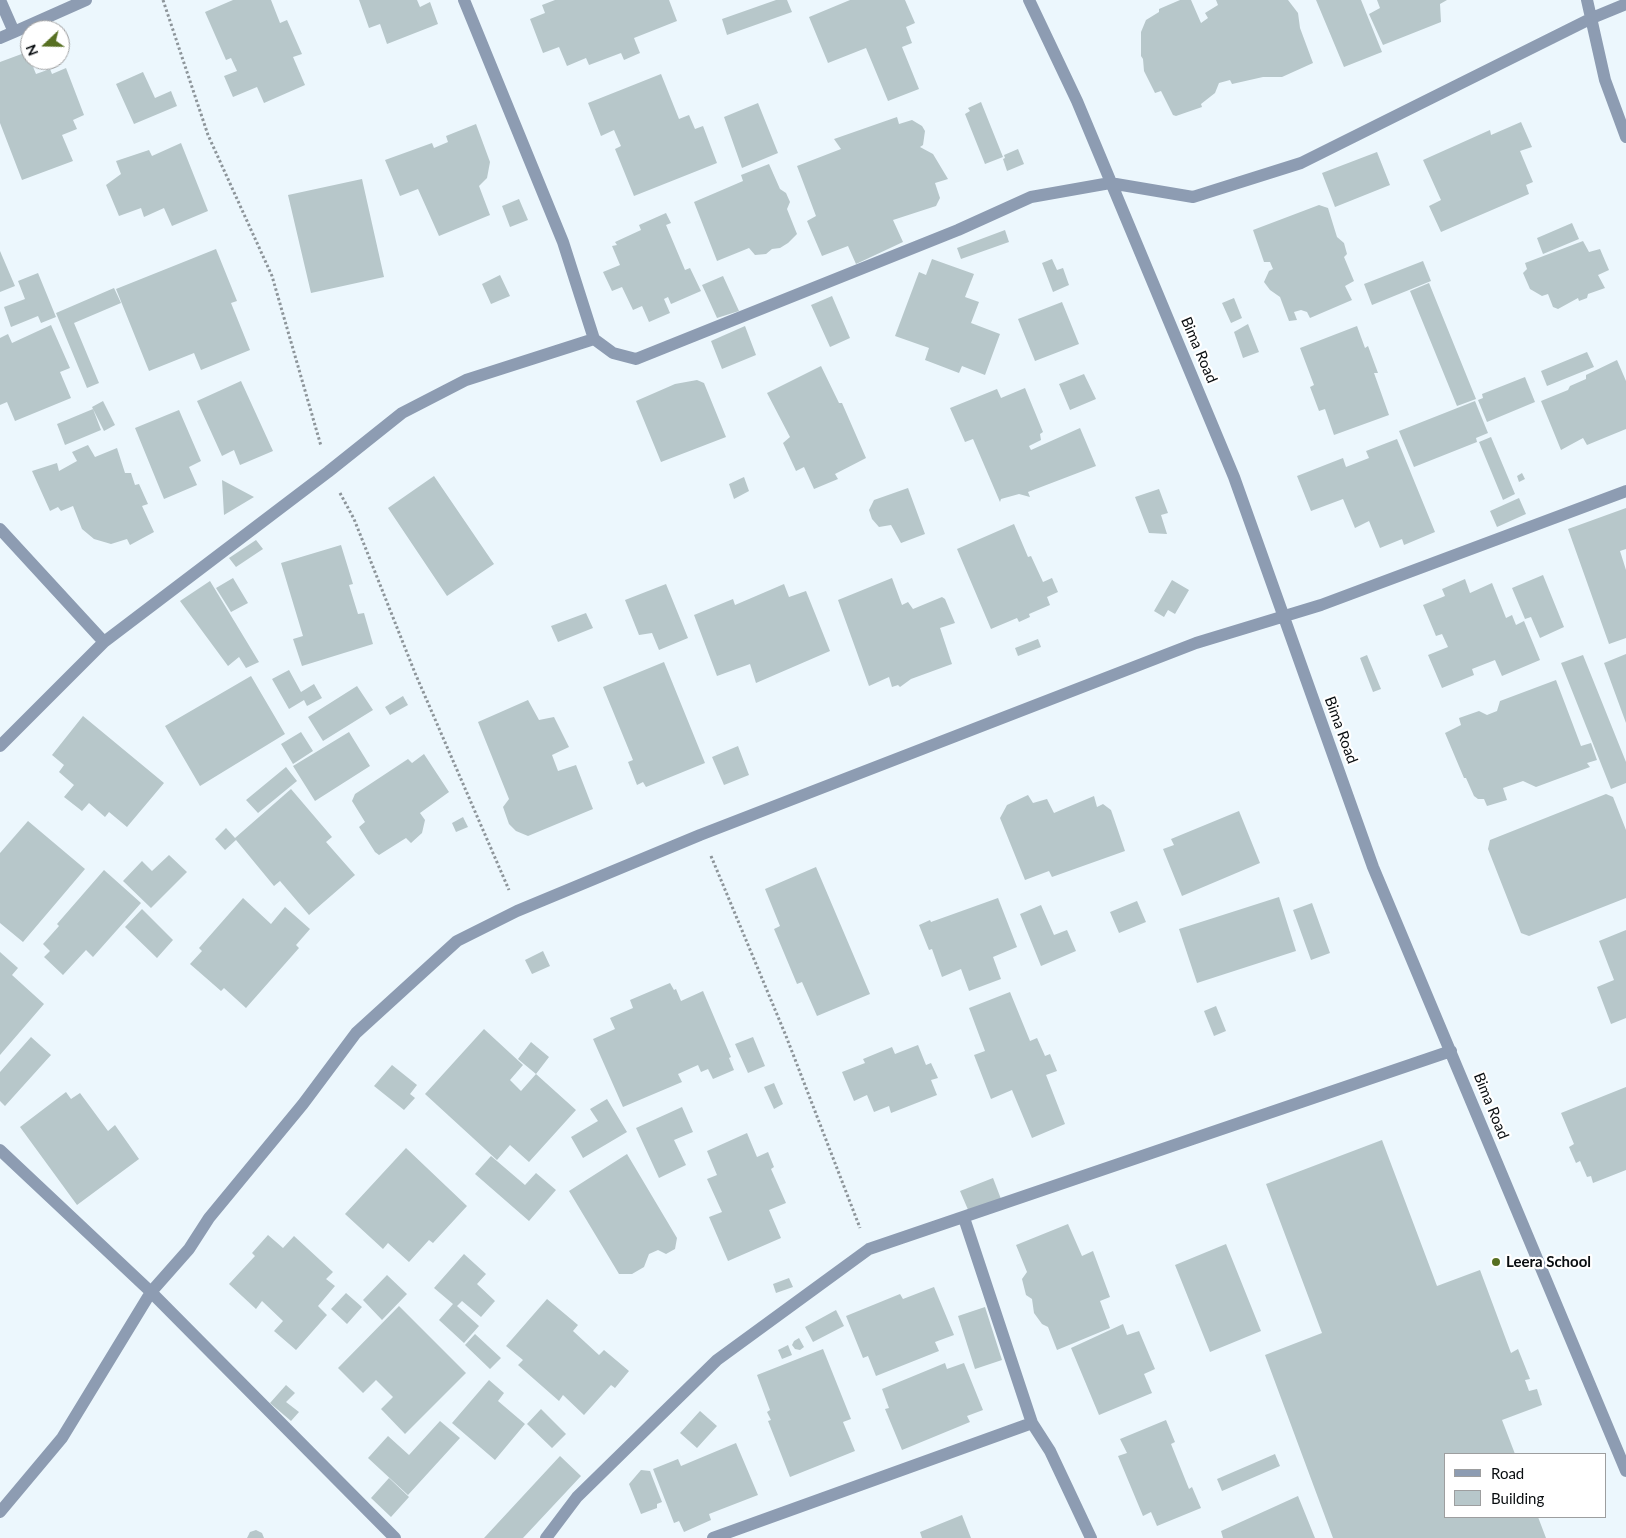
<!DOCTYPE html>
<html>
<head>
<meta charset="utf-8">
<style>
  body { margin:0 }
  #map { position:relative; width:1626px; height:1538px; overflow:hidden; background:#ecf7fd; font-family:Lato,sans-serif }
  canvas { display:block }
  .legend { position:absolute; left:1444px; top:1453px; width:162px; height:65px; box-sizing:border-box; background:#fff; border:1px solid #9d9e9f; margin:0; padding:6px 9px; list-style:none; font-size:15px; color:#090d10 }
  .legend li { display:flex; align-items:center; gap:10px; height:25px }
  .legend b { width:25px; border:1px solid #9d9e9f }
  .north { position:absolute; left:20px; top:20px; width:50px; height:50px; box-sizing:border-box; background:#fff; border:1px solid #9d9e9f; border-radius:50%; rotate:249deg; font-size:14px; font-weight:700; line-height:20px; text-align:center; color:#090d10 }
  .north::after { content:''; display:block; margin:auto; width:18px; height:22px; background:#577022; clip-path:polygon(50% 0,100% 100%,50% 72%,0 100%) }
</style>
</head>
<body>
<div id="map">
<canvas width="1626" height="1538"></canvas>
<ul class="legend">
<li><b style="height:6px;background:#8d9cb2"></b>Road</li>
<li><b style="height:14px;background:#b7c7ca"></b>Building</li>
</ul>
<div class="north">N</div>
</div>
<script>
const context = document.querySelector('canvas').getContext('2d');
context.lineJoin = 'round';
function fill(path, color) {
  context.fillStyle = color;
  context.fill(path, 'evenodd');
}
function poly(rows) {
  const path = new Path2D();
  for (const r of rows) {
    path.moveTo(r[0], r[1]);
    for (let i = 2; i < r.length; i += 2) path.lineTo(r[i], r[i + 1]);
  }
  return path;
}
function stroke(path, color, width, dash) {
  context.strokeStyle = color;
  context.lineWidth = width;
  context.lineCap = dash ? 'butt' : 'round';
  context.setLineDash(dash || []);
  context.stroke(path);
}
function drawText(font, color, halo, rows, align = 'center') {
  context.font = font + ' Lato,sans-serif';
  context.lineWidth = 4.5;
  context.setLineDash([]);
  context.textBaseline = 'middle';
  context.strokeStyle = halo;
  context.fillStyle = color;
  for (const [text, x, y, turn = 0] of rows) {
    context.save();
    context.translate(x, y);
    context.rotate((+turn || 0) * Math.PI / 180);
    context.textAlign = isNaN(turn) ? turn : align;
    if (halo) context.strokeText(text, 0, 0);
    context.fillText(text, 0, 0);
    context.restore();
  }
}
const building = poly([
  [233,0,271,0,280,23,287,20,302,54,293,57,305,85,264,103,257,87,233,97,224,76,237,71,231,58,226,60,205,12],
  [359,0,417,0,420,7,430,2,438,24,387,44,380,24,369,28],
  [555,0,669,0,677,21,634,38,640,53,624,60,621,53,589,65,586,58,567,66,559,47,543,53,530,19,545,13,542,5],
  [776,0,787,0,792,12,727,35,722,19],
  [850,0,905,0,915,23,906,27,912,43,902,47,919,89,888,101,866,48,828,63,809,17],
  [1180,0,1191,0,1201,23,1208,18,1205,13,1218,5,1216,0,1288,0,1298,13,1300,28,1313,63,1282,77,1263,77,1232,84,1230,80,1219,83,1215,93,1201,104,1202,107,1176,116,1173,115,1161,91,1155,93,1144,71,1143,59,1141,56,1141,32,1146,20,1159,12,1159,9],
  [1316,0,1361,0,1382,52,1344,67],
  [1377,0,1447,0,1440,4,1441,22,1383,45,1369,14,1380,8],
  [27,52,36,74,50,69,52,74,66,68,84,115,73,120,77,129,62,135,73,161,22,180,0,123,0,62],
  [143,72,155,98,171,91,177,106,134,124,116,84],
  [661,74,679,119,689,115,695,129,703,126,717,163,634,196,615,149,621,146,614,130,601,136,588,103],
  [981,102,1003,157,985,164,965,114,970,111,968,108],
  [758,103,778,153,742,168,724,117],
  [897,117,899,124,912,120,922,126,925,131,923,145,920,147,933,154,948,179,935,183,940,198,936,206,893,220,903,242,856,264,848,246,822,256,807,221,816,216,797,166,841,149,834,139],
  [1521,122,1532,147,1520,151,1533,182,1526,185,1529,194,1441,232,1429,206,1441,200,1423,160,1490,130,1491,135],
  [476,124,490,162,487,178,479,186,490,215,439,236,418,189,400,196,385,160,432,143,434,148,448,142,446,136],
  [181,143,208,211,172,226,164,208,144,217,141,208,119,216,106,185,121,174,116,161,149,150,152,156],
  [1018,149,1024,164,1007,171,1003,159,1005,158,1004,155],
  [1377,152,1390,185,1335,207,1322,173],
  [769,164,780,189,786,193,790,202,787,209,797,234,788,243,780,248,772,249,766,254,755,255,749,248,717,261,694,202,743,181,741,175],
  [362,179,384,277,311,293,288,195],
  [519,199,528,220,510,227,502,206],
  [1319,205,1328,208,1337,237,1344,243,1347,254,1344,257,1354,281,1345,286,1352,300,1310,318,1307,312,1301,310,1294,312,1297,320,1289,321,1280,297,1270,290,1264,282,1269,271,1273,269,1270,262,1264,262,1253,230],
  [666,213,671,223,666,225,685,270,690,268,701,291,671,304,668,297,664,299,670,313,649,322,642,306,633,310,622,287,612,291,603,272,620,265,612,246,617,245,615,242,641,230,639,225],
  [1572,223,1579,239,1543,254,1537,238],
  [1005,230,1009,242,961,259,957,248],
  [1583,241,1589,252,1600,249,1609,270,1598,275,1605,288,1588,294,1587,298,1579,301,1578,298,1558,309,1553,307,1548,294,1542,296,1530,289,1523,273,1527,269,1525,263],
  [216,249,237,301,231,303,250,350,201,370,194,353,149,371,116,289],
  [0,251,15,286,0,292],
  [932,259,974,274,965,297,979,302,971,323,1000,334,985,375,962,366,959,373,925,360,929,348,895,336,919,272,926,275],
  [1052,259,1057,270,1063,268,1069,285,1053,292,1042,263],
  [1423,261,1431,281,1372,305,1364,284],
  [38,273,56,317,41,323,38,316,11,327,4,307,25,299,18,281],
  [500,275,510,296,491,304,482,284],
  [723,276,739,311,717,318,702,285],
  [1429,283,1476,399,1457,406,1410,291],
  [114,288,121,303,74,323,99,383,87,388,56,313],
  [832,296,850,338,830,347,811,305],
  [1234,298,1242,318,1231,323,1222,303],
  [1062,302,1079,344,1035,361,1018,319],
  [1248,324,1259,352,1243,358,1234,332],
  [51,325,70,368,60,372,71,398,15,421,7,402,0,405,0,338,8,334,12,343],
  [745,326,756,355,722,369,711,341],
  [1357,326,1365,348,1368,346,1378,373,1374,373,1389,415,1334,435,1325,409,1319,411,1310,387,1314,385,1300,348],
  [1587,352,1594,367,1547,386,1541,371],
  [1617,360,1626,381,1626,429,1587,445,1583,438,1561,450,1541,401,1568,390,1570,386,1586,379,1586,375],
  [821,366,839,403,842,403,866,458,835,474,838,479,814,489,804,467,796,471,783,443,790,437,767,393],
  [1084,374,1096,399,1070,410,1059,384],
  [1525,377,1535,402,1487,422,1478,400,1483,398,1482,394],
  [697,380,704,383,726,437,661,462,636,401,675,384],
  [241,381,273,451,240,465,234,450,222,456,197,401],
  [1025,388,1043,432,1040,434,1041,440,1029,446,1031,450,1080,428,1096,466,1028,492,1030,497,1019,494,1001,499,1000,502,973,439,965,442,950,408,997,389,1001,398],
  [103,401,115,425,104,431,92,407],
  [1475,401,1488,433,1476,438,1477,442,1414,467,1399,431],
  [93,409,101,430,65,445,57,424],
  [179,410,201,461,189,467,197,485,164,499,135,428],
  [1491,437,1515,494,1503,500,1479,442],
  [1397,439,1435,532,1404,545,1402,539,1380,548,1369,521,1355,528,1343,499,1311,511,1297,476,1343,458,1346,467,1369,458,1366,451],
  [88,445,95,457,117,448,125,473,131,473,135,485,139,484,148,504,142,506,154,532,130,545,127,539,111,544,94,539,82,529,73,506,61,511,58,507,50,511,32,471,57,463,59,471,77,461,72,452],
  [1522,473,1525,479,1519,482,1517,476],
  [434,476,494,564,447,596,388,508],
  [744,477,749,491,734,499,729,484],
  [222,480,254,497,224,515],
  [908,488,925,534,901,543,891,525,879,527,872,519,869,510,874,500],
  [1159,489,1168,513,1161,515,1167,534,1149,533,1135,497],
  [1519,498,1526,514,1497,527,1490,511],
  [1626,508,1626,549,1620,551,1626,570,1626,638,1609,644,1568,529],
  [1014,524,1028,557,1031,556,1043,582,1052,578,1058,592,1047,597,1050,605,1029,614,1030,617,1019,622,1017,618,991,629,957,549],
  [256,540,263,549,236,567,229,558],
  [341,545,353,584,349,585,358,614,364,613,373,644,302,666,293,639,303,636,281,563],
  [1543,575,1564,627,1540,638,1531,617,1525,619,1512,588],
  [233,578,248,603,231,612,216,588],
  [892,578,902,605,908,602,913,609,942,597,945,599,955,623,940,628,952,664,911,679,900,687,898,685,892,687,889,677,869,686,838,600],
  [1465,579,1470,593,1492,583,1506,618,1512,615,1516,625,1524,621,1540,660,1502,676,1495,660,1472,669,1474,675,1442,688,1428,655,1448,647,1442,634,1436,636,1423,605,1445,596,1442,589],
  [1172,580,1189,590,1175,614,1168,610,1164,617,1154,611],
  [210,581,259,662,246,668,239,657,228,666,180,601],
  [666,584,688,638,659,650,652,633,639,635,625,600],
  [784,584,789,597,806,591,830,651,756,683,750,664,717,676,694,615,733,599,735,605],
  [586,613,593,628,558,642,551,626],
  [1038,639,1041,647,1018,656,1015,648],
  [1626,654,1626,723,1604,663],
  [1367,655,1381,689,1373,692,1360,658],
  [1583,655,1626,762,1626,783,1611,789,1561,663],
  [664,662,705,763,646,787,643,782,637,785,628,762,633,760,603,687],
  [289,670,301,692,314,684,322,698,307,706,304,700,289,709,272,679],
  [251,676,285,734,200,786,165,726],
  [1556,680,1581,746,1591,743,1597,760,1587,763,1590,767,1536,787,1523,781,1503,788,1507,800,1487,806,1484,799,1478,799,1474,796,1466,778,1464,778,1445,733,1461,725,1459,718,1479,711,1487,715,1497,711,1500,701],
  [357,686,373,710,323,741,308,717],
  [403,696,408,705,390,715,385,707],
  [528,700,539,720,554,717,569,747,552,755,558,771,576,765,593,809,528,836,516,831,509,824,503,807,509,799,478,722],
  [83,716,164,783,127,827,109,812,105,817,89,803,82,811,64,797,74,785,59,772,64,765,52,755],
  [301,732,313,751,293,764,281,744],
  [349,732,370,766,315,801,293,766],
  [738,746,749,775,724,785,712,757],
  [424,754,449,792,420,813,425,820,422,833,411,843,406,838,379,855,375,852,359,827,365,822,352,801,355,794,408,759,412,763],
  [286,767,297,781,258,813,246,800],
  [291,789,332,837,326,842,355,875,309,915,280,881,274,886,236,840,225,850,215,839,226,828,235,838],
  [1606,794,1613,797,1626,830,1626,898,1529,936,1521,933,1488,849,1490,840],
  [1028,795,1033,803,1047,799,1054,813,1094,796,1097,807,1103,804,1111,810,1125,851,1052,877,1049,871,1025,880,1000,818,1007,805],
  [1239,811,1260,863,1182,896,1163,849,1174,845,1171,839],
  [463,817,468,827,456,832,452,823],
  [28,821,85,869,23,942,0,923,0,853],
  [169,855,187,872,151,908,123,881,142,861,152,871],
  [816,867,870,994,817,1016,802,982,797,984,774,929,780,926,765,889],
  [104,870,141,903,93,957,86,950,63,975,44,957,50,951,43,944,59,926,57,924],
  [1279,897,1296,951,1197,983,1179,929],
  [243,898,271,924,285,907,310,929,296,945,299,948,246,1008,224,988,221,991,190,964,202,951,199,948],
  [998,898,1017,947,993,957,1001,979,969,991,961,969,942,977,932,949,929,950,919,925,930,920,931,922],
  [1137,901,1146,922,1119,933,1110,912],
  [1312,903,1330,953,1311,960,1293,910],
  [1041,905,1054,935,1067,930,1076,951,1041,966,1020,914],
  [142,909,173,940,157,958,125,927],
  [1626,930,1626,1018,1611,1024,1597,987,1614,980,1599,941],
  [543,951,550,966,532,974,525,960],
  [0,952,18,968,12,975,44,1004,0,1055],
  [670,983,674,990,676,989,681,1001,703,991,731,1057,729,1058,734,1070,713,1079,708,1069,701,1072,698,1065,678,1074,682,1082,623,1107,593,1039,615,1029,610,1018,633,1008,630,1000],
  [1010,992,1030,1041,1037,1038,1045,1056,1050,1054,1057,1071,1046,1075,1065,1124,1032,1138,1012,1090,991,1099,974,1055,985,1051,969,1008],
  [1216,1006,1226,1031,1214,1036,1204,1011],
  [484,1029,523,1065,510,1080,521,1091,536,1074,576,1110,529,1162,510,1145,497,1160,425,1094],
  [31,1037,51,1055,5,1106,0,1101,0,1072],
  [753,1037,765,1066,748,1073,735,1044],
  [531,1042,549,1057,536,1074,518,1059],
  [918,1045,926,1065,931,1063,938,1078,931,1080,937,1095,891,1113,889,1106,874,1112,867,1095,854,1101,842,1072,865,1063,863,1059,892,1047,895,1054],
  [392,1065,417,1085,410,1094,415,1098,404,1110,374,1086],
  [774,1083,783,1104,774,1109,764,1087],
  [1626,1087,1626,1170,1593,1183,1591,1176,1587,1177,1580,1161,1576,1163,1569,1147,1574,1144,1561,1113],
  [66,1092,71,1099,80,1093,108,1131,115,1125,139,1159,77,1205,20,1127],
  [607,1099,627,1132,583,1158,571,1137,598,1121,590,1109],
  [682,1107,693,1132,674,1140,686,1165,659,1178,636,1128],
  [747,1133,757,1157,768,1152,774,1167,771,1169,786,1203,769,1210,781,1238,728,1261,709,1217,722,1212,707,1179,717,1175,707,1151],
  [1382,1140,1437,1286,1480,1270,1511,1353,1518,1349,1530,1379,1525,1380,1529,1391,1537,1389,1542,1405,1502,1420,1515,1454,1445,1454,1445,1517,1538,1517,1546,1538,1333,1538,1265,1355,1322,1333,1266,1184],
  [406,1148,467,1206,433,1243,429,1240,409,1262,388,1243,383,1249,345,1214],
  [627,1154,677,1238,675,1249,666,1254,658,1250,649,1254,644,1267,632,1274,619,1274,569,1191],
  [491,1156,525,1185,536,1173,556,1190,529,1221,475,1174],
  [993,1178,1001,1199,969,1212,960,1191],
  [1068,1224,1082,1256,1093,1251,1110,1297,1100,1301,1110,1328,1057,1350,1048,1327,1042,1324,1034,1313,1032,1299,1026,1295,1022,1279,1027,1272,1016,1245],
  [268,1235,283,1248,294,1236,333,1272,326,1279,335,1286,318,1306,327,1315,296,1350,274,1331,283,1321,262,1301,256,1309,229,1284,255,1256,252,1253],
  [1226,1244,1261,1331,1210,1352,1175,1265],
  [464,1254,486,1274,477,1284,495,1301,481,1317,462,1301,457,1306,479,1326,464,1343,439,1320,453,1304,434,1288],
  [387,1275,407,1294,382,1320,363,1300],
  [789,1278,793,1287,776,1293,773,1284],
  [934,1287,954,1335,935,1342,939,1351,876,1376,868,1356,863,1358,846,1316,900,1294,903,1299],
  [346,1293,362,1307,347,1324,331,1309],
  [547,1299,578,1325,573,1331,599,1355,604,1350,629,1371,615,1388,611,1385,584,1415,563,1395,559,1401,518,1365,523,1360,506,1346],
  [399,1306,466,1373,405,1434,381,1409,393,1397,376,1380,363,1393,338,1368],
  [985,1307,1002,1360,975,1369,958,1316],
  [836,1310,844,1326,813,1342,805,1327],
  [1123,1324,1127,1335,1139,1331,1155,1369,1144,1374,1152,1393,1099,1415,1071,1348],
  [475,1334,501,1358,490,1369,465,1345],
  [799,1338,804,1347,800,1350,795,1349,792,1345,794,1341],
  [788,1345,792,1355,782,1359,778,1350],
  [823,1349,851,1419,843,1422,855,1451,790,1477,768,1421,771,1420,767,1412,770,1410,757,1375],
  [945,1363,947,1369,964,1363,983,1410,967,1416,970,1422,902,1450,885,1409,889,1408,882,1389],
  [489,1380,504,1393,498,1401,525,1424,495,1460,452,1423],
  [286,1385,295,1393,286,1402,299,1412,291,1421,270,1403],
  [541,1409,566,1434,552,1448,527,1424],
  [700,1411,717,1426,697,1448,680,1433],
  [1166,1420,1175,1442,1171,1444,1189,1489,1192,1487,1201,1508,1157,1526,1151,1512,1143,1516,1118,1456,1127,1453,1120,1439],
  [440,1421,460,1438,408,1495,368,1458,388,1436,409,1455],
  [736,1443,758,1495,709,1514,711,1520,684,1532,679,1521,674,1523,653,1469,678,1459,681,1466],
  [1275,1454,1280,1466,1222,1491,1217,1479],
  [560,1456,581,1476,523,1538,484,1538],
  [641,1470,650,1471,662,1502,657,1504,657,1508,641,1514,629,1484],
  [389,1478,409,1497,391,1517,371,1498],
  [1298,1496,1315,1538,1223,1538,1221,1531],
  [962,1515,971,1538,922,1538,920,1532],
  [256,1530,262,1533,264,1538,247,1538,250,1532]
]);
const path = poly([
  [163,0,208,135,272,276,321,446],
  [340,493,354,519,415,673,509,890],
  [711,856,786,1036,860,1228]
]);
const minor = poly([
  [0,0,14,32,0,38],
  [464,0,563,242,594,339],
  [1029,0,1077,101,1234,477,1373,867,1626,1471],
  [1587,0,1605,80,1626,137],
  [14,32,86,0],
  [0,529,104,642],
  [0,746,104,642,328,472,402,413,466,380,594,339,613,353,636,359,958,230,1031,197,1110,183,1193,197,1301,163,1592,18,1626,4],
  [0,1150,151,1292,395,1538],
  [964,1218,1032,1423,1050,1451,1091,1538],
  [0,1512,62,1438,151,1292,189,1249,209,1218,303,1104,356,1033,457,941,517,911,700,835,1196,643,1321,605,1626,491],
  [546,1538,577,1497,717,1360,869,1249,1451,1051],
  [713,1538,1032,1423]
]);
const markers = [
  [1496,1262,5,"#577022"]
];
const streetNames = [
  ["Bima Road",1199,350,67],
  ["Bima Road",1341,730,70],
  ["Bima Road",1491,1106,68]
];
const poiNames = [
  ["Leera School",1506,1262]
];
fill(building, '#b7c7ca');
stroke(path, '#8d959a', 3, [2.5, 2.5]);
stroke(minor, '#8d9cb2', 12);
for (const [x, y, r, color] of markers) {
  const dot = new Path2D();
  dot.arc(x, y, r, 0, 2 * Math.PI);
  context.fillStyle = color;
  context.fill(dot);
  stroke(dot, '#fff', 2);
}
drawText('15px', '#090d10', '#fff', streetNames);
drawText('bold 15px', '#090d10', '#fff', poiNames, 'left');
</script>
</body>
</html>
